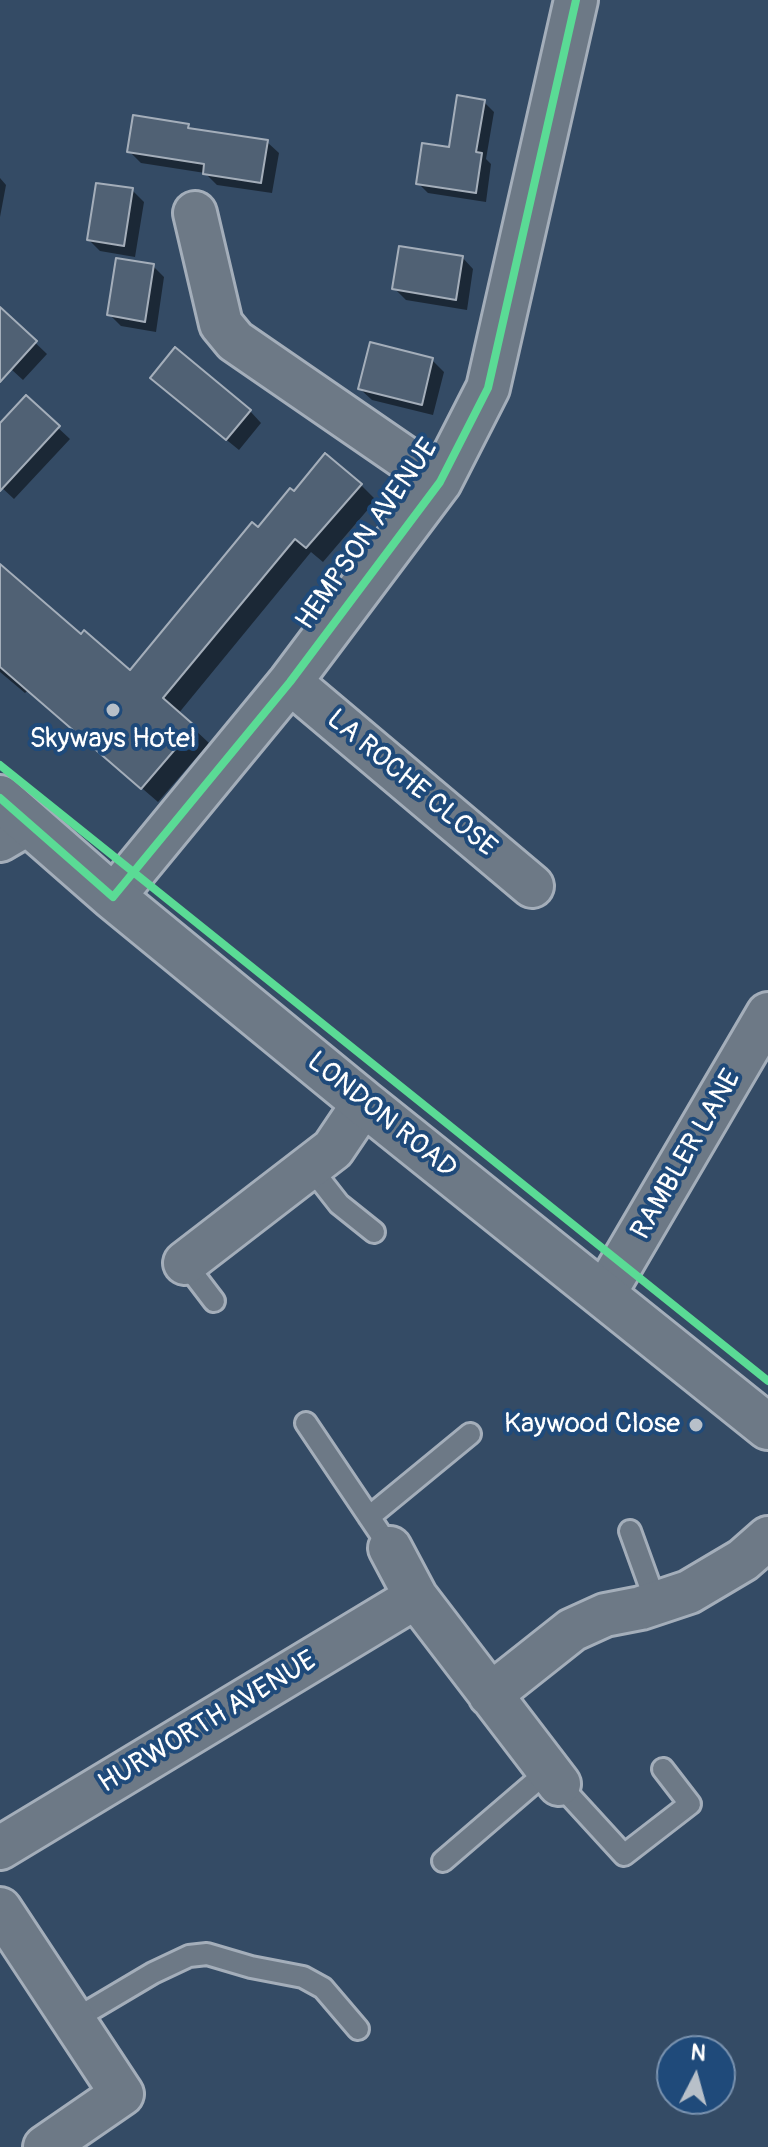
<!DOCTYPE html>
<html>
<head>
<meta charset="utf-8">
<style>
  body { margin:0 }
  #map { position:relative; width:768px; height:2147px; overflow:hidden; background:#344b65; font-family:Pangolin,sans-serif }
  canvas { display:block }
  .north { position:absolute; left:656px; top:2035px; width:80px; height:80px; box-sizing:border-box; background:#1f4a7a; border:2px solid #7992af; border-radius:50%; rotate:6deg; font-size:22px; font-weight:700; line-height:32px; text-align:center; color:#fff }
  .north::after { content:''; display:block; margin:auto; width:28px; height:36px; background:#b8c0c9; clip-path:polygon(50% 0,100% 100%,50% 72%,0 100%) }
</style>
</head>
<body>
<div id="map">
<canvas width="768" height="2147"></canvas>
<div class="north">N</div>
</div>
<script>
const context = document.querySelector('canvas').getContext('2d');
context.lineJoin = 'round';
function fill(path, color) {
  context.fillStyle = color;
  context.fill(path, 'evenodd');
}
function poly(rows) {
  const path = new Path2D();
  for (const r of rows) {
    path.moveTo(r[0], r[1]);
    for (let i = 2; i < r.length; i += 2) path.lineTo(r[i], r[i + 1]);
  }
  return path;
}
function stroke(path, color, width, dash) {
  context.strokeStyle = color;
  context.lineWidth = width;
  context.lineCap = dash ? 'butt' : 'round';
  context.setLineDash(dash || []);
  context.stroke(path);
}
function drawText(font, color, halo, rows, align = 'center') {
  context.font = font + ' Pangolin,sans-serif';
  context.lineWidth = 8;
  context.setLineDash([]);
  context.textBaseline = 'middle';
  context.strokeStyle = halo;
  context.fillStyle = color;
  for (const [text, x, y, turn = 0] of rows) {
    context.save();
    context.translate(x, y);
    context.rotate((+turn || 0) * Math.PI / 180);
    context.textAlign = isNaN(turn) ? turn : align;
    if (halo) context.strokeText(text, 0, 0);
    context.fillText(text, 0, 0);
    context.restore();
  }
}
const shadow = poly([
  [484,102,494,112,486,159,491,164,486,202,428,193,418,183,451,150],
  [188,126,192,130,267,142,279,153,272,193,217,185,205,173,141,163,129,151],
  [0,178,6,185,0,217],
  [132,190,144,202,135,257,100,251,89,240],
  [462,257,473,269,467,310,406,300,395,289],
  [153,266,164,277,156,332,121,326,110,315],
  [0,309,47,354,23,380,0,359],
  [432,360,444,372,433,415,372,400,360,389],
  [164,389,250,411,261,423,239,450],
  [26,398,70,439,14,499,0,486,0,426],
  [361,485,376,500,323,562,311,552,178,714,209,743,158,802,28,690,25,693,0,672,0,586,81,637,130,673,258,530,294,494]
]);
const building = poly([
  [457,95,485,100,476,152,482,153,476,193,416,184,422,143,449,147,457,95],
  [133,115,189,124,188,128,268,140,261,183,203,174,204,164,127,152,133,115],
  [96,183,133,188,124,246,87,240,96,183],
  [399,246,463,256,456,300,392,289,399,246],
  [116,258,154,264,145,322,107,315,116,258],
  [0,307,37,341,0,382,0,307],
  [370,342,433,358,422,405,358,389,370,342],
  [175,347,251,410,226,440,150,378,175,347],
  [26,395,60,426,0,491,0,423,26,395],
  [325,453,362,484,306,548,295,539,163,698,195,726,141,789,0,667,0,564,81,634,84,630,130,670,252,522,258,527,290,488,294,491,325,453]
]);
const service = poly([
  [310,1167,339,1204,374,1232],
  [185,1263,214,1301],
  [306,1423,390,1548],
  [369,1517,470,1434],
  [630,1531,656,1603],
  [559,1784,624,1855,690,1804,663,1769],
  [443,1861,549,1770],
  [72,2021,153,1973,189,1956,207,1954,251,1967,303,1977,323,1988,358,2029]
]);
const minor = poly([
  [195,213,221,324,235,341,440,482],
  [290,682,532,886],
  [0,840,29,823],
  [113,897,290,682,440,482,488,388,576,0],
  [185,1263,333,1149,364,1103],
  [604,1294,768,1014],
  [390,1548,416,1597,559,1784],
  [490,1695,572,1630,605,1615,641,1608,689,1592,743,1560,768,1538],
  [0,1848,416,1597],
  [0,1909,122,2094,45,2147]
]);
const primary = poly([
  [0,798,113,897,364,1103,768,1427]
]);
const cycleway = poly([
  [0,765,768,1381],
  [0,798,113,897,290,682,440,482,488,388,576,0]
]);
const markers = [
  [113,710,8,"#b8c0c9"],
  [696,1425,8,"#b8c0c9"]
];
const streetNames = [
  ["HEMPSON AVENUE",368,535,-55],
  ["LA ROCHE CLOSE",411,784,40],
  ["LONDON ROAD",381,1116,39],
  ["RAMBLER LANE",687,1155,-60],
  ["HURWORTH AVENUE",208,1723,-31]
];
const poiNames = [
  ["Skyways Hotel",113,740],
  ["Kaywood Close",680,1425,"right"]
];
fill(shadow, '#0007');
fill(building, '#506174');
stroke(building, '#a4aeba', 2);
stroke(service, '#a4aeba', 26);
stroke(minor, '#a4aeba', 48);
stroke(primary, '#a4aeba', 50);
stroke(service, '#6d7986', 20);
stroke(minor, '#6d7986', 42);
stroke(primary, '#6d7986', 44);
stroke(cycleway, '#5adb95', 8);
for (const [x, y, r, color] of markers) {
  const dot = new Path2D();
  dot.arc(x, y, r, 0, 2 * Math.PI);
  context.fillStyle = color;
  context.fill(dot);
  stroke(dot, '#1f4a7a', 3);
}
drawText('28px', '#fff', '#1f4a7a', streetNames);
drawText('28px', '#fff', '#1f4a7a', poiNames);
</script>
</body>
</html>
